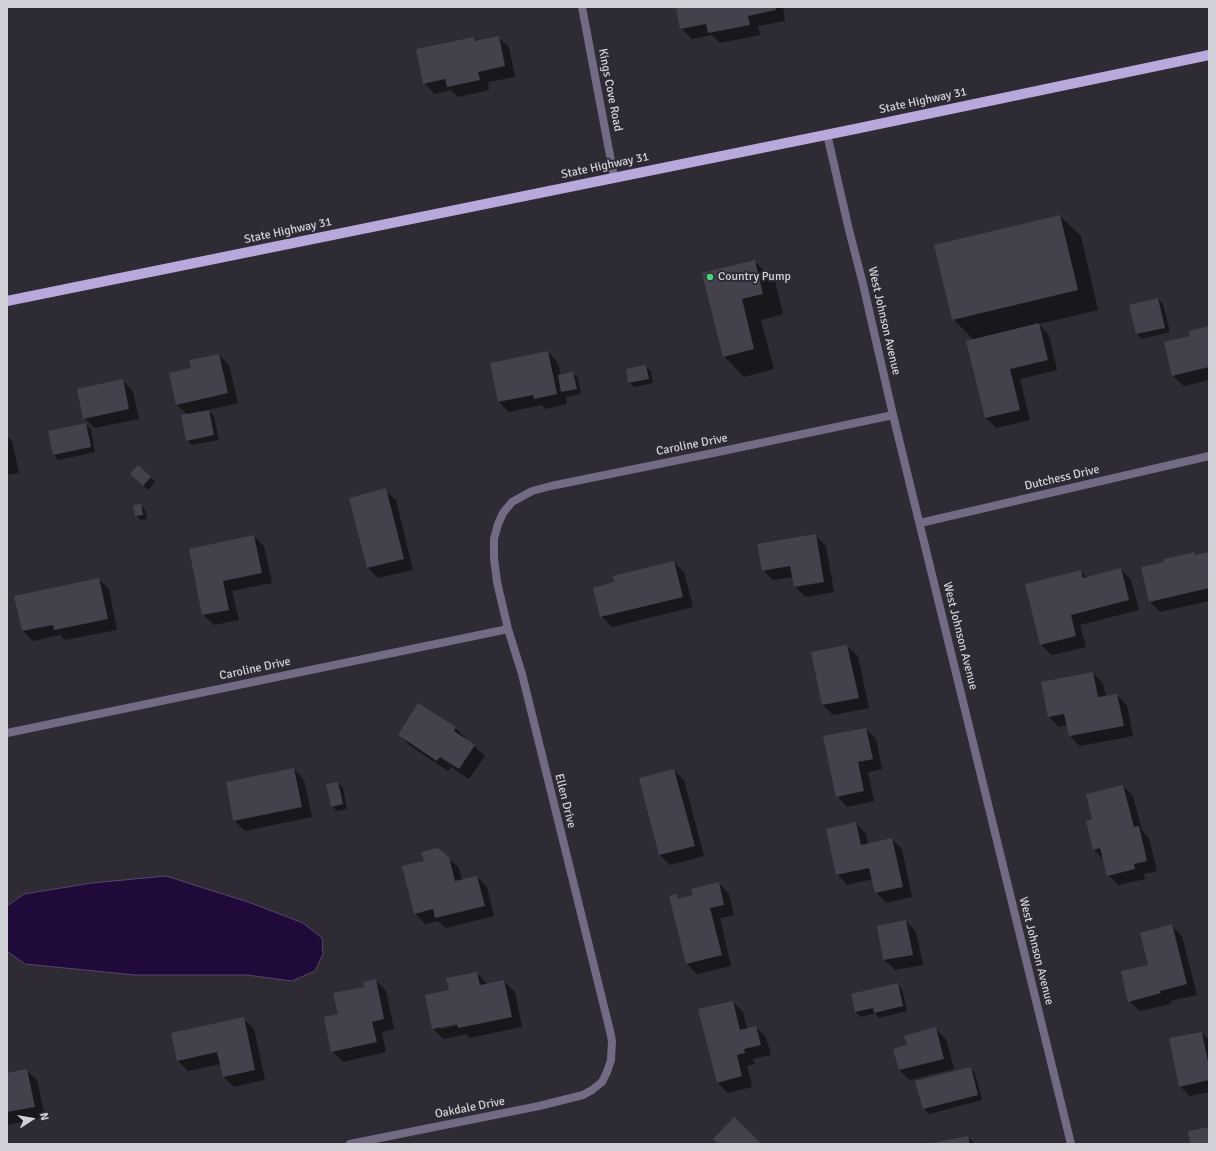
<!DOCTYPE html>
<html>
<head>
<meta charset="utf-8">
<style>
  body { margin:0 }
  #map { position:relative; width:1216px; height:1151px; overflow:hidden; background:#2e2b35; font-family:Signika,sans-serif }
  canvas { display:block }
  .frame { position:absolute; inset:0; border:8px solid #d3d1d8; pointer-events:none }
  .north { position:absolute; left:12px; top:1099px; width:40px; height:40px; -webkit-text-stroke:3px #2e2b35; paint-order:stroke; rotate:78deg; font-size:11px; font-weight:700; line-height:16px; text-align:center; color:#d3d1d8 }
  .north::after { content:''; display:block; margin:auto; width:14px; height:18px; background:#d3d1d8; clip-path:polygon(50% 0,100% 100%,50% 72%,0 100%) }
</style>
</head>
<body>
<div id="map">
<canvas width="1216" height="1151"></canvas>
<div class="frame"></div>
<div class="north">N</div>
</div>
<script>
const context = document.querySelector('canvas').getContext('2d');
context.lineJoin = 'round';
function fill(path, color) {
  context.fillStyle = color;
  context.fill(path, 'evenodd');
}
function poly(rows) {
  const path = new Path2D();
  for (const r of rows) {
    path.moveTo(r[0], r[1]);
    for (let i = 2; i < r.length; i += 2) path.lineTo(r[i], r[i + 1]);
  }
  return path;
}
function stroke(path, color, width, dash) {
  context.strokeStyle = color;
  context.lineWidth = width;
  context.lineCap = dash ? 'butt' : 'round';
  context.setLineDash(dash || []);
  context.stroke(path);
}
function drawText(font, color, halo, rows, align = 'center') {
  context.font = font + ' Signika,sans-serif';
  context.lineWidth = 4;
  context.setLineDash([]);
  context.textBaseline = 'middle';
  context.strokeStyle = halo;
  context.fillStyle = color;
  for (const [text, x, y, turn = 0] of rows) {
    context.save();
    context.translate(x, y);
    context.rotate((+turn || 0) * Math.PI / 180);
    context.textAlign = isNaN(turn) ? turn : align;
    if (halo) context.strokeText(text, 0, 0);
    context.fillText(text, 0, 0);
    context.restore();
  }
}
const water = poly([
  [166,876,251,903,303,923,322,938,323,954,315,971,292,981,247,975,135,975,25,964,7,951,7,906,24,894,92,883,166,876]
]);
const shadow = poly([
  [677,7,783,7,785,21,758,26,760,35,720,43,712,35,692,39,681,28],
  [498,37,509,47,515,77,488,82,489,90,458,97,451,90,435,94,424,83,474,38,477,41],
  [1060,216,1081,236,1098,310,1039,324,1049,335,1057,370,1020,379,1030,420,996,428,986,418,974,340,953,319],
  [754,261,775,281,783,314,761,320,774,369,744,377,724,356,703,274],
  [1158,299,1163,304,1170,332,1142,339,1137,334,1130,306],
  [1209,327,1209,380,1184,386,1173,376,1165,343,1192,336],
  [548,352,558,363,561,375,573,373,578,378,581,394,566,397,567,404,545,409,542,405,509,412,499,402],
  [219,355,229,365,238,403,208,410,214,416,219,440,192,445,187,440,188,415,177,405,192,369],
  [646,366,651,371,653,383,634,387,629,382],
  [122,380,133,391,139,419,95,428,84,418],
  [86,424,91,429,95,452,59,460,54,455,49,432],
  [7,436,12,441,19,473,7,475],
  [150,477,155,482,148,490,136,479],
  [385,490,396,500,413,570,378,578,368,568,350,498],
  [141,505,145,510,147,519,141,520,136,515],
  [815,535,826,546,834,592,806,597,795,587,793,577,773,580,763,570],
  [254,536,264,546,272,583,232,591,239,620,214,625,203,615,190,550],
  [1195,553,1198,556,1209,553,1209,601,1160,612,1150,602,1166,562],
  [674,562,684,572,693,607,612,627,601,616,616,583],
  [1121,569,1131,580,1139,610,1080,625,1086,647,1052,655,1041,645,1026,585,1081,571,1087,578],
  [98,579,109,589,117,630,65,640,60,635,33,641,23,631],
  [847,646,858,656,869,708,833,715,823,705,812,653],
  [1093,673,1103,683,1106,697,1117,695,1127,705,1133,736,1080,746,1070,736,1068,725,1059,727,1049,717],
  [455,728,466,738,465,739,474,746,485,756,469,779,451,767,448,771,409,745,399,734],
  [866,729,876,739,882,769,868,772,874,801,847,807,837,796],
  [294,769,304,780,312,817,245,831,234,820],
  [674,770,684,780,704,856,670,865,660,855,640,779],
  [338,783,343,788,347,809,337,811,332,806],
  [1123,786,1133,796,1142,830,1149,838,1157,871,1144,874,1145,879,1119,885,1108,875,1104,860,1093,849,1093,820],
  [856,823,866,834,868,844,892,839,902,849,912,897,886,903,876,892,873,879,847,885,837,874],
  [448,858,459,868,462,880,477,877,487,887,494,916,446,928,438,921,425,924,415,913],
  [719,883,729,894,734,915,720,918,731,966,697,974,687,964,676,896,680,900,694,896],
  [906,921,916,932,923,965,895,970,884,960,878,927],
  [1172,926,1182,936,1197,995,1170,1001,1171,1004,1140,1011,1129,1001],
  [477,973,488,985,504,981,515,992,522,1027,470,1038,466,1034,444,1039,433,1029,450,991],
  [462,1022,463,1024,440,1029,440,1027],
  [376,980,386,991,394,1029,382,1032,386,1052,343,1062,332,1051,339,1015,365,987],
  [897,984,902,989,907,1011,879,1018,875,1013,861,1017,856,1012],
  [733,1002,743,1012,747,1029,756,1027,766,1037,771,1055,753,1059,755,1064,747,1066,752,1087,728,1093,717,1082],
  [243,1018,254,1029,265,1080,234,1087,224,1077,221,1064,188,1071,178,1061],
  [936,1029,946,1039,954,1069,910,1080,899,1070,894,1049,908,1046],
  [1202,1033,1209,1040,1209,1092,1190,1096,1180,1086],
  [970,1068,975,1073,982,1100,929,1114,924,1109,916,1082],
  [26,1070,37,1080,45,1117,7,1125,7,1074],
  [968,1137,975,1144,935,1144]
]);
const building = poly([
  [676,7,775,7,776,10,748,16,750,25,708,33,706,24,680,29],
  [499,36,505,66,478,72,480,80,447,87,445,79,423,84,416,49,474,37,475,41],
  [1060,215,1078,290,952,320,934,245],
  [755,260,763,294,742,299,754,349,723,357,702,273],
  [1158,298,1165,328,1136,334,1129,305],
  [1039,323,1048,360,1010,369,1020,410,985,418,966,341],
  [1209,326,1209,367,1172,376,1164,342,1190,336,1189,331],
  [548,351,557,394,534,399,533,395,498,402,490,363],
  [219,354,228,393,176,405,169,373,191,368,189,360],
  [646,365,649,379,628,383,626,369],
  [573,372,577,389,561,392,558,375],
  [123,379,129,409,83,419,77,389],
  [209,410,214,435,186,441,181,415],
  [86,423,91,447,53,455,48,431],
  [138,465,151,477,143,486,130,474],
  [386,488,404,559,367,568,349,498],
  [141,504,143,515,135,516,133,505],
  [816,534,824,582,794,587,790,566,762,571,757,544],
  [254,535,262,573,223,581,229,610,202,615,189,549],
  [1195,552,1195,555,1209,552,1209,588,1149,602,1141,567,1164,562,1164,559],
  [674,561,683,597,600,617,593,588,614,582,613,576],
  [1121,568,1129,600,1071,615,1076,636,1040,645,1025,584,1081,570,1083,578],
  [99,578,108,619,54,630,53,625,22,631,14,596],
  [847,645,859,698,822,705,811,652],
  [1093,672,1098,697,1117,694,1124,726,1069,736,1064,714,1048,717,1041,682],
  [418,703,456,727,454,731,475,745,459,769,440,757,437,761,398,735],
  [866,728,873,759,858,762,864,791,836,797,823,736],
  [294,768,302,807,233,821,226,782],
  [674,769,695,846,659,855,639,778],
  [338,782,343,804,331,807,326,784],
  [1123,785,1134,827,1139,826,1147,861,1134,864,1135,869,1107,876,1100,848,1093,850,1086,821,1092,819,1086,794],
  [856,822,861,845,892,838,903,887,875,893,869,868,836,875,826,829],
  [438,848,449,857,455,881,477,876,485,906,435,918,433,909,414,914,402,866,424,861,421,852],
  [719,882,724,905,710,908,722,955,686,964,669,896,677,894,678,899,693,895,691,889],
  [906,920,913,955,883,960,877,926],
  [1172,924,1187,984,1160,991,1161,993,1128,1002,1121,971,1148,965,1140,933],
  [477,972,480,985,504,980,512,1017,458,1028,457,1024,432,1029,425,995,449,990,446,978],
  [376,979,384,1019,372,1022,377,1042,331,1052,324,1017,338,1014,333,993,364,987,363,982],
  [898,983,903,1006,874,1013,873,1008,855,1012,851,994],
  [733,1001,740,1030,756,1026,761,1045,744,1049,745,1053,737,1055,742,1076,717,1083,698,1009],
  [244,1017,255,1070,223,1077,217,1052,177,1061,171,1033],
  [936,1027,944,1059,899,1070,893,1049,907,1045,904,1036],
  [1202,1032,1209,1067,1209,1080,1179,1087,1169,1038],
  [971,1067,978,1095,923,1109,915,1081],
  [27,1069,35,1107,7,1112,7,1073],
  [734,1117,762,1144,719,1144,713,1139],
  [1209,1127,1209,1144,1190,1144,1188,1131],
  [968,1136,970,1144,932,1144,932,1143]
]);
const street = poly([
  [582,7,614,177],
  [827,134,849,230,863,284,893,415,1071,1144],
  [920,523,1209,456],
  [7,733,508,629],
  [350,1144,539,1106,583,1095,592,1090,602,1082,607,1072,611,1060,612,1041,610,1031,522,674,508,629,497,582,494,558,494,539,498,524,503,513,512,502,532,491,551,486,718,452,893,415]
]);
const primary = poly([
  [7,301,855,129,1209,55]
]);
const markers = [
  [710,277,4,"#4cd676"]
];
const streetNames = [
  ["Kings Cove Road",610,90,79],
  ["State Highway 31",923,101,-12],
  ["State Highway 31",605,166,-12],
  ["State Highway 31",288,231,-12],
  ["West Johnson Avenue",884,321,77],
  ["Caroline Drive",692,445,-11],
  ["Dutchess Drive",1062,478,-13],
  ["West Johnson Avenue",960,636,76],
  ["Caroline Drive",255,669,-12],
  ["Ellen Drive",565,801,76],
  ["West Johnson Avenue",1036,951,76],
  ["Oakdale Drive",470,1108,-11]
];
const poiNames = [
  ["Country Pump",718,277]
];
fill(water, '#200a3a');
stroke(water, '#564669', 1);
fill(shadow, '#0007');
fill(building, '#44414c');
stroke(street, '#736b84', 8);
stroke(primary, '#b9a8db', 10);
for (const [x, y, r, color] of markers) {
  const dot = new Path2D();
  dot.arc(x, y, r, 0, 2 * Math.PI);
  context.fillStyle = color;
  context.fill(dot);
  stroke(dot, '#2e2b35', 1.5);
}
drawText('12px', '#d3d1d8', '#2e2b35', streetNames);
drawText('12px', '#d3d1d8', '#2e2b35', poiNames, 'left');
</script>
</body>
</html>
